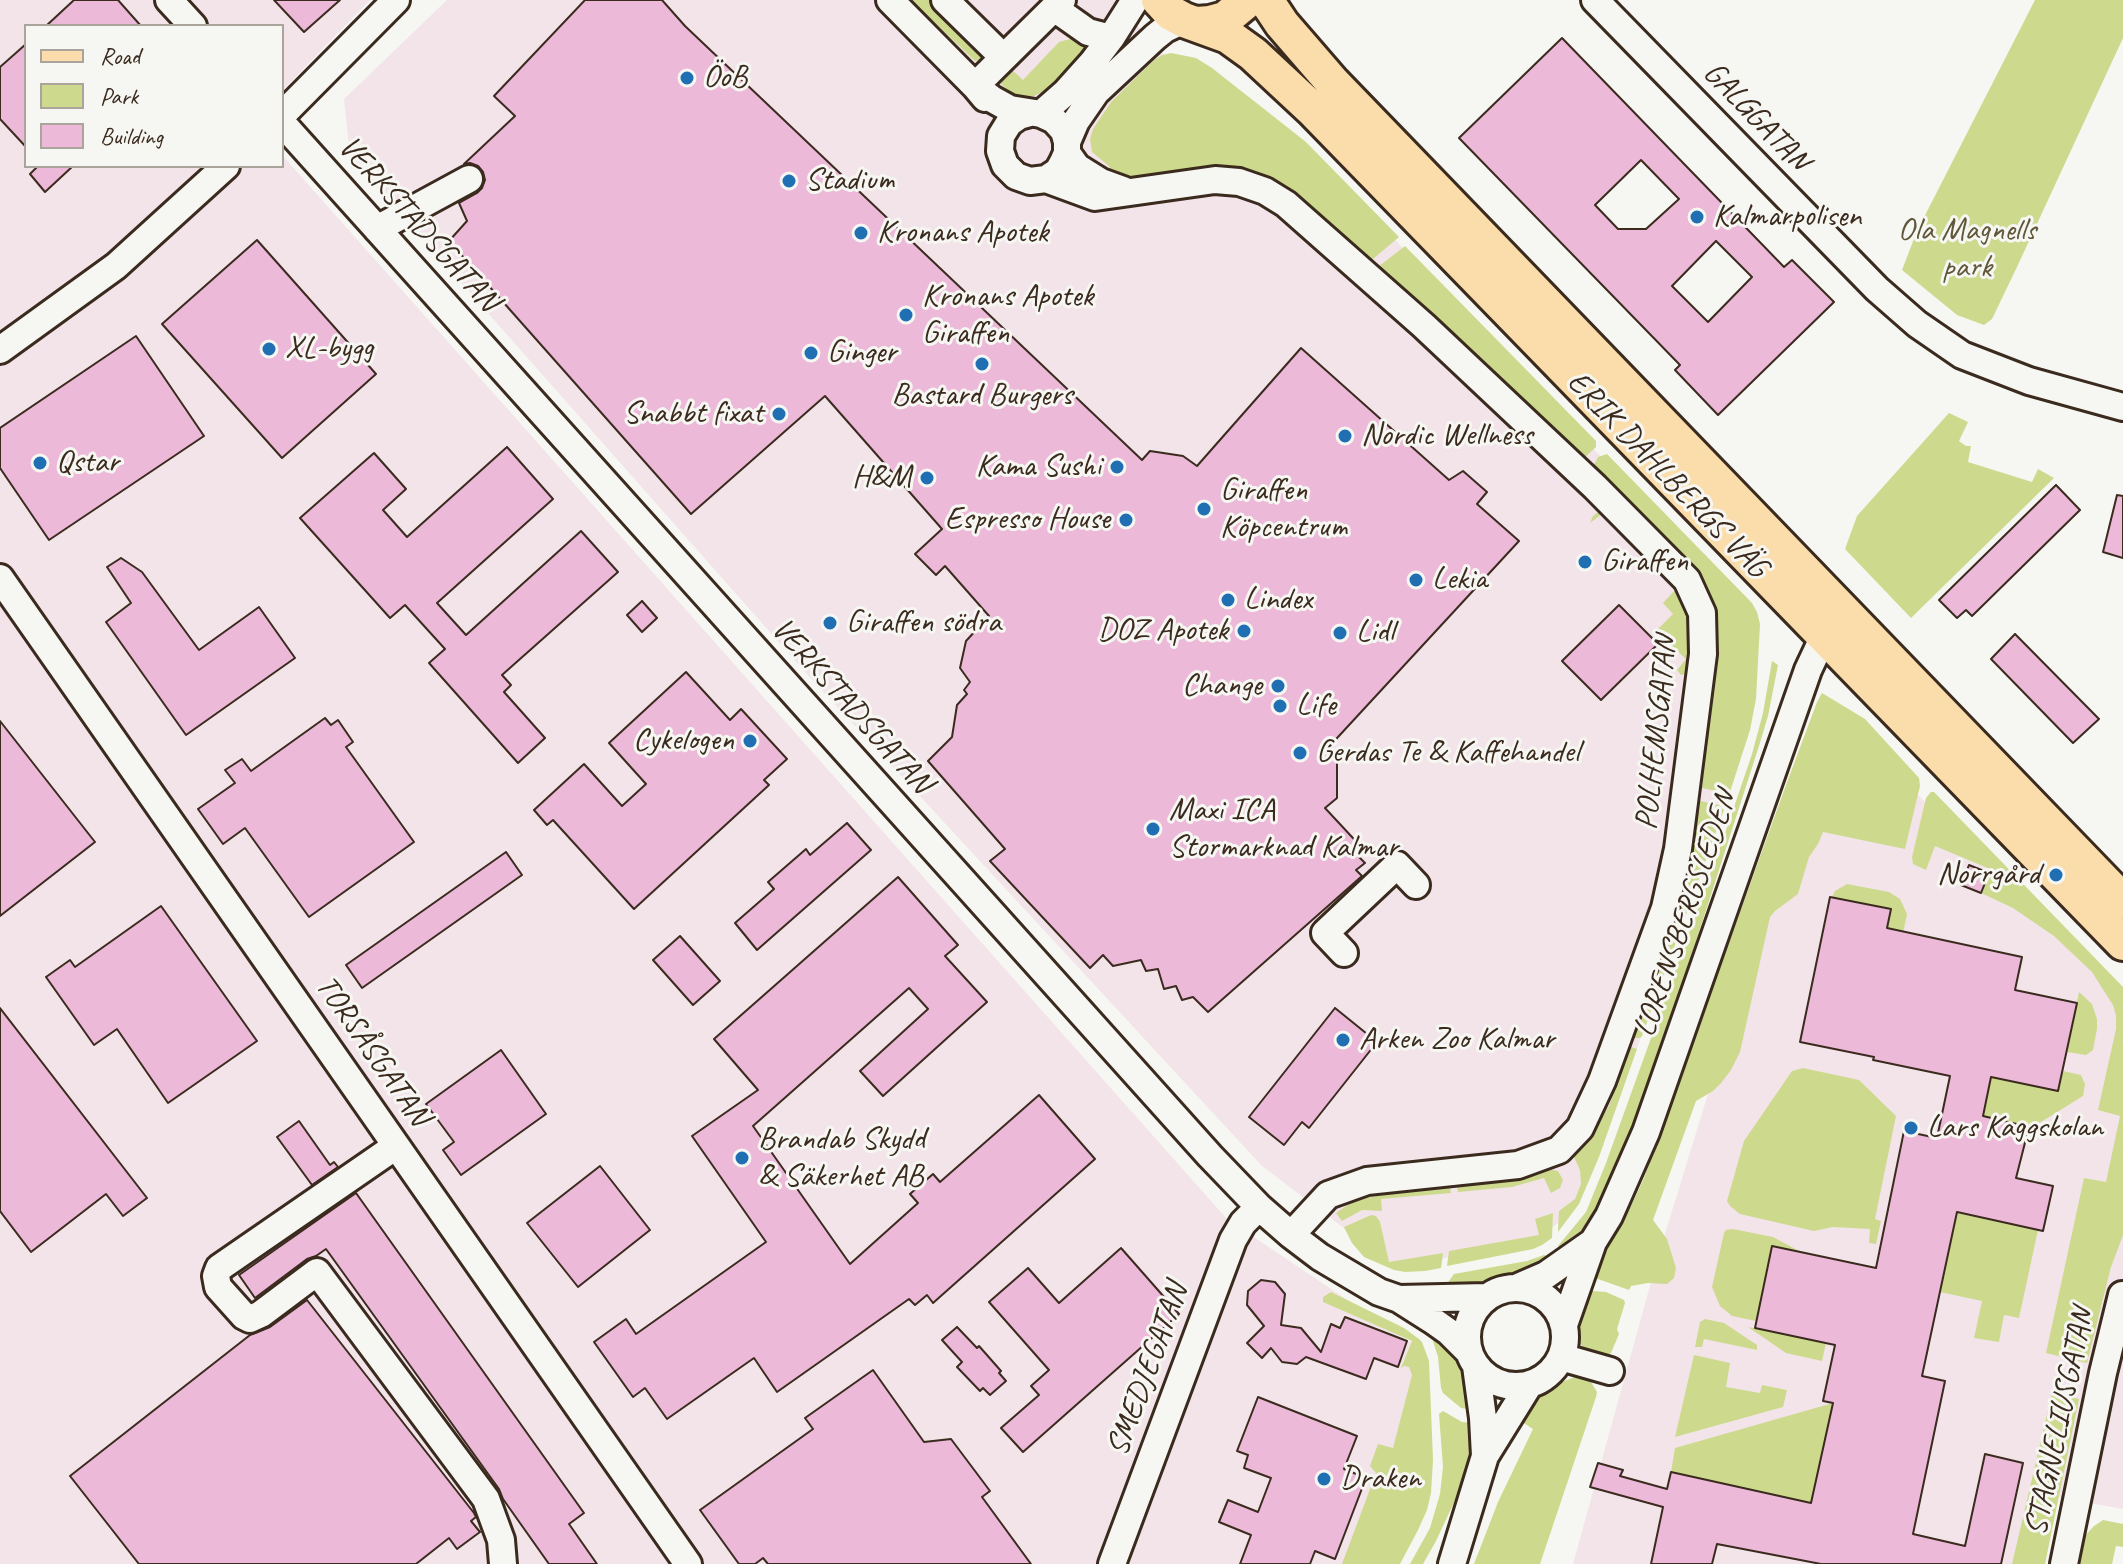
<!DOCTYPE html>
<html>
<head>
<meta charset="utf-8">
<style>
  body { margin:0 }
  #map { position:relative; width:2123px; height:1564px; overflow:hidden; background:#f6f6f2; font-family:Caveat,sans-serif }
  canvas { display:block }
  .legend { position:absolute; left:24px; top:24px; width:260px; height:144px; box-sizing:border-box; background:#f6f6f2; border:2px solid #aba49d; margin:0; padding:10px 14px; list-style:none; font-size:24px; color:#3b2a1e }
  .legend li { display:flex; align-items:center; gap:16px; height:40px }
  .legend b { width:40px; border:2px solid #aba49d }
</style>
</head>
<body>
<div id="map">
<canvas width="2123" height="1564"></canvas>
<ul class="legend">
<li><b style="height:10px;background:#faddab"></b>Road</li>
<li><b style="height:22px;background:#cdda8d"></b>Park</li>
<li><b style="height:22px;background:#ecb9d8"></b>Building</li>
</ul>
</div>
<script>
const context = document.querySelector('canvas').getContext('2d');
context.lineJoin = 'round';
function fill(path, color) {
  context.fillStyle = color;
  context.fill(path, 'evenodd');
}
function poly(rows) {
  const path = new Path2D();
  for (const r of rows) {
    if (r.length === 3) {
      path.moveTo(r[0] + r[2], r[1]);
      path.arc(r[0], r[1], r[2], 0, 2 * Math.PI);
      continue;
    }
    path.moveTo(r[0], r[1]);
    for (let i = 2; i < r.length; i += 2) path.lineTo(r[i], r[i + 1]);
  }
  return path;
}
function stroke(path, color, width, dash) {
  context.strokeStyle = color;
  context.lineWidth = width;
  context.lineCap = dash ? 'butt' : 'round';
  context.setLineDash(dash || []);
  context.stroke(path);
}
function drawText(font, color, halo, rows, align = 'center') {
  context.font = font + ' Caveat,sans-serif';
  context.lineWidth = 6;
  context.setLineDash([]);
  context.textBaseline = 'middle';
  context.strokeStyle = halo;
  context.fillStyle = color;
  for (const [text, x, y, turn = 0] of rows) {
    context.save();
    context.translate(x, y);
    context.rotate((+turn || 0) * Math.PI / 180);
    context.textAlign = isNaN(turn) ? turn : align;
    if (halo) context.strokeText(text, 0, 0);
    context.fillText(text, 0, 0);
    context.restore();
  }
}
const built = poly([
  [0,0,370,0,282,91,282,26,26,26,26,166,282,166,282,155,1227,1219,1419,1348,1368,1564,0,1564],
  [447,0,1115,0,1171,63,1380,224,1724,586,1730,778,1717,821,1630,1068,1595,1154,1567,1217,1524,1246,1394,1266,1262,1166,806,673,350,157,344,99],
  [1823,719,1893,770,2123,998,2123,1509,2056,1497,2045,1564,1573,1564,1658,1257]
]);
const green = poly([
  [911,0,935,0,987,51,982,59,975,61],
  [2035,0,2123,0,2123,38,2017,267,1992,319,1984,325,1957,315,1902,270,1917,231],
  [1070,39,1085,43,1082,51,1065,72,1042,92,1034,96,1025,97,1011,93,996,79,1008,66,1023,80,1059,42],
  [1171,53,1196,58,1212,68,1306,142,1399,237,1367,264,1269,179,1250,171,1227,167,1202,168,1146,177,1127,177,1108,172,1110,167,1092,152,1090,139,1093,129,1111,102,1154,60,1162,55],
  [1405,246,1596,441,1596,447,1583,459,1374,270],
  [1949,413,1968,422,1959,441,1966,446,1971,446,1968,462,2032,482,2038,469,2054,478,1911,618,1845,549,1857,516],
  [1607,454,1752,603,1757,612,1760,624,1756,699,1750,730,1730,792,1726,793,1702,788,1708,731,1712,605,1707,589,1699,576,1678,553,1593,467,1598,457],
  [1602,509,1682,589,1695,633,1689,673,1681,675,1677,670,1686,659,1656,631,1673,614,1663,603,1675,590,1602,514,1590,523,1593,516],
  [1772,661,1778,665,1768,716,1759,746,1659,1056,1613,1181,1585,1229,1563,1252,1558,1246,1586,1212,1606,1163,1731,816,1752,754,1763,713],
  [1822,693,1865,719,1919,778,1920,786,1905,849,1823,832,1818,844,1809,857,1798,894,1775,911,1770,917,1740,1052,1731,1070,1721,1083,1713,1091,1696,1101,1653,1220,1667,1239,1676,1268,1674,1278,1667,1284,1648,1283,1631,1286,1629,1290,1598,1279,1590,1274,1632,1204,1644,1178,1786,785,1817,702],
  [1931,792,1934,792,2123,987,2123,1235,2111,1267,2087,1363,2046,1353,2084,1178,2106,1182,2120,1116,2098,1110,2116,1029,2116,1016,2113,1005,2092,972,2054,936,2013,908,1981,893,1990,869,1935,846,1926,870,1913,864,1912,857,1926,798],
  [1700,801,1719,805,1724,810,1642,1036,1640,1038,1634,1038,1682,894,1693,847],
  [1847,884,1889,892,1900,899,1907,914,1897,962,1881,958,1891,909,1832,897,1835,891],
  [2079,992,2092,1004,2097,1019,2097,1029,2093,1050,2086,1055,2067,1052],
  [1631,1047,1637,1049,1599,1157,1579,1204,1558,1232,1559,1211,1575,1199,1581,1184,1580,1170,1574,1157,1576,1152,1590,1136,1609,1106],
  [1803,1068,1859,1080,1896,1116,1875,1219,1881,1221,1876,1244,1869,1243,1870,1229,1833,1227,1814,1231,1740,1214,1730,1206,1727,1201,1744,1141,1792,1071],
  [2063,1071,2081,1075,2085,1084,2083,1096,2028,1130,1980,1132,1991,1077,2058,1091],
  [1548,1169,1558,1171,1563,1180,1560,1188,1551,1193,1544,1178,1512,1187,1458,1192,1457,1187,1520,1179],
  [1450,1188,1451,1193,1381,1199,1382,1211,1362,1210,1342,1221,1336,1213,1349,1204,1370,1197,1408,1191],
  [1553,1213,1552,1238,1542,1245,1533,1249,1447,1266,1449,1251,1539,1235,1535,1219],
  [1957,1213,2038,1230,2019,1318,2004,1315,1999,1342,1974,1338,1982,1301,1940,1292],
  [1371,1215,1376,1216,1380,1222,1389,1262,1443,1253,1441,1268,1425,1271,1405,1272,1394,1270,1364,1257,1352,1243,1344,1227],
  [1733,1229,1773,1237,1801,1252,1772,1246,1756,1321,1732,1316,1720,1306,1712,1287,1724,1233,1726,1230],
  [1544,1255,1551,1258,1528,1274,1496,1279,1481,1287,1446,1285,1454,1274,1527,1261],
  [1584,1287,1592,1291,1606,1292,1624,1300,1625,1303,1617,1329,1619,1334,1611,1353,1603,1358,1584,1351,1579,1340,1577,1323],
  [1331,1292,1404,1328,1419,1339,1422,1342,1429,1361,1433,1460,1431,1493,1427,1510,1418,1530,1400,1564,1342,1564,1376,1473,1370,1466,1378,1444,1393,1448,1412,1375,1409,1367,1404,1366,1401,1368,1412,1341,1323,1302,1323,1297],
  [1705,1319,1724,1323,1757,1345,1757,1350,1704,1339,1702,1347,1695,1347,1700,1322],
  [1748,1327,1826,1343,1822,1361,1786,1353],
  [1433,1330,1457,1355,1464,1368,1475,1410,1461,1408,1443,1393,1441,1388,1438,1357,1431,1335],
  [1694,1355,1730,1363,1726,1387,1760,1393,1762,1385,1787,1390,1783,1407,1675,1437],
  [1575,1377,1591,1382,1597,1392,1596,1397,1540,1564,1474,1564,1498,1502,1533,1429,1519,1420,1537,1397,1554,1385],
  [2052,1393,2079,1399,2045,1564,2012,1564],
  [1833,1403,1811,1503,1671,1472,1675,1448],
  [1443,1411,1462,1422,1474,1423,1472,1449,1458,1494,1436,1541,1423,1564,1410,1564,1430,1528,1440,1494,1443,1467,1439,1414],
  [2103,1520,2123,1524,2123,1547,2116,1546,2112,1564,2076,1564,2082,1539,2094,1526]
]);
const building = poly([
  [74,0,118,0,141,26,46,26,74,0],
  [274,0,340,0,304,32,274,0],
  [585,0,662,0,685,26,1142,460,1150,451,1183,456,1197,466,1301,348,1449,480,1463,471,1487,492,1477,504,1519,541,1326,750,1337,759,1337,798,1325,808,1365,851,1358,856,1365,863,1356,870,1362,876,1208,1012,1193,997,1182,1000,1176,986,1164,989,1158,969,1146,971,1141,960,1113,966,1103,955,1090,968,990,861,1005,849,928,761,952,737,957,705,967,694,964,690,970,682,960,668,966,641,989,616,945,566,936,575,915,554,942,529,825,396,691,514,449,241,467,221,459,203,477,193,482,188,485,180,483,172,478,166,470,163,464,164,515,116,494,96,585,0],
  [1562,38,1784,267,1792,260,1834,302,1718,415,1675,370,1680,365,1459,138,1562,38],
  [1641,160,1679,199,1646,229,1618,229,1595,205,1641,160],
  [1716,241,1752,277,1708,322,1672,286,1716,241],
  [26,44,26,147,0,119,0,67,26,44],
  [38,166,73,166,45,192,30,174,38,166],
  [257,240,376,374,282,458,162,324,257,240],
  [136,336,204,436,49,540,0,468,0,428,136,336],
  [507,447,553,499,437,603,466,635,581,531,618,572,502,675,511,685,504,692,545,738,518,763,429,663,445,649,405,605,390,618,300,518,374,453,406,489,383,510,407,537,507,447],
  [2056,485,2080,510,1972,616,1966,610,1957,618,1939,600,2056,485],
  [2117,495,2123,496,2123,558,2103,552,2117,495],
  [121,558,142,572,199,650,259,607,295,658,186,735,106,622,131,603,107,567,121,558],
  [642,601,657,618,642,632,627,615,642,601],
  [1619,605,1658,644,1601,700,1562,661,1619,605],
  [2015,634,2099,719,2073,743,1991,659,2015,634],
  [686,672,730,720,741,709,787,759,764,780,769,785,634,909,553,820,547,825,534,810,584,764,622,806,646,784,609,743,686,672],
  [325,718,331,725,338,720,353,742,346,747,414,842,309,917,245,828,223,844,198,809,235,783,225,770,242,759,251,771,325,718],
  [0,721,95,842,0,916,0,721],
  [847,823,871,850,757,950,735,923,774,889,768,882,806,849,810,855,847,823],
  [506,852,522,875,362,988,346,965,506,852],
  [1969,865,1989,873,1981,893,1961,885,1969,865],
  [898,877,958,945,945,956,987,1002,883,1096,860,1071,928,1009,909,988,753,1126,850,1264,918,1203,910,1194,933,1174,940,1182,1039,1095,1095,1159,933,1303,927,1295,915,1305,909,1299,777,1392,754,1358,667,1419,645,1388,633,1397,594,1342,626,1319,636,1334,766,1242,692,1136,758,1090,714,1039,898,877],
  [1830,897,1891,909,1887,928,2022,957,2015,990,2077,1003,2058,1091,1991,1077,1983,1116,2029,1127,2016,1178,2053,1186,2043,1231,1957,1212,1922,1376,1945,1381,1913,1534,1965,1546,1985,1454,2023,1463,2001,1564,1821,1564,1717,1544,1712,1564,1651,1564,1663,1507,1590,1487,1598,1463,1623,1470,1620,1476,1667,1489,1671,1472,1811,1503,1833,1403,1823,1401,1835,1345,1755,1328,1772,1246,1876,1268,1904,1131,1937,1138,1950,1076,1873,1060,1874,1057,1800,1042,1830,897],
  [161,906,257,1041,168,1103,117,1029,94,1045,46,977,70,960,75,967,161,906],
  [680,936,720,981,693,1005,653,960,680,936],
  [0,1008,147,1198,123,1216,106,1194,31,1252,0,1211,0,1008],
  [1335,1008,1377,1042,1309,1128,1302,1122,1284,1145,1249,1117,1335,1008],
  [501,1050,546,1114,461,1175,443,1150,454,1142,426,1104,501,1050],
  [299,1121,330,1165,334,1162,338,1167,312,1185,277,1137,299,1121],
  [600,1166,650,1230,578,1287,527,1223,600,1166],
  [356,1193,584,1513,569,1524,597,1564,549,1564,503,1499,499,1489,326,1249,316,1256,307,1259,255,1298,239,1275,356,1193],
  [1121,1248,1179,1314,1023,1452,1001,1428,1039,1395,1031,1386,1049,1370,989,1302,1028,1268,1059,1303,1121,1248],
  [1261,1280,1275,1282,1285,1294,1281,1325,1301,1328,1321,1352,1331,1324,1340,1328,1345,1317,1407,1341,1398,1367,1374,1358,1366,1379,1306,1357,1297,1364,1282,1362,1271,1348,1262,1358,1247,1343,1264,1326,1247,1305,1248,1291,1261,1280],
  [307,1300,474,1513,476,1517,471,1521,480,1532,457,1549,449,1538,416,1564,139,1564,70,1476,250,1335,270,1327,307,1300],
  [957,1327,977,1348,979,1346,1001,1371,999,1373,1006,1381,990,1395,983,1388,980,1391,957,1367,962,1362,942,1340,957,1327],
  [873,1370,924,1442,951,1439,990,1491,982,1497,1031,1564,768,1564,763,1558,755,1564,739,1564,700,1510,813,1429,805,1418,873,1370],
  [1258,1397,1357,1436,1344,1469,1366,1478,1335,1559,1315,1551,1310,1564,1240,1564,1251,1535,1219,1522,1228,1500,1258,1512,1271,1478,1244,1468,1248,1455,1237,1451,1258,1397]
]);
const minor = poly([
  [169,0,193,26],
  [890,0,975,86,985,98],
  [945,0,1003,57],
  [1595,0,1877,289,1917,324,1962,355,2029,381,2123,407],
  [1054,8,1088,32,1111,38],
  [975,86,992,99,1010,109,1041,114,1054,120,1064,131,1067,142,1067,153,1063,162,1058,171,1046,179,1030,181,1016,176,1005,165,1000,151,1001,136,1009,123,1019,116,1030,113],
  [975,86,1062,0],
  [1041,114,1066,92,1092,63,1111,38,1135,0],
  [282,115,396,0],
  [282,123,1210,1156,1259,1207,1291,1235,1320,1257,1379,1292,1399,1299,1432,1320,1449,1332,1469,1352],
  [1067,142,1076,121,1096,92,1155,37,1165,29,1184,20],
  [1067,153,1077,167,1101,182,1123,190],
  [1046,179,1095,197,1215,180,1239,182,1265,191,1286,204,1424,326,1595,487,1687,580,1702,613,1703,654,1678,849,1665,908,1602,1081,1580,1128,1559,1150,1518,1165,1367,1181,1328,1195,1291,1235],
  [377,229,469,179],
  [0,350,116,266,226,166],
  [0,578,688,1564],
  [1344,953,1325,933,1397,865,1416,885],
  [396,1146,219,1268,216,1276,218,1287,244,1316,250,1319,261,1314,317,1272,486,1499,501,1540,503,1564],
  [1516,1337,49],
  [1516,1288,1546,1275,1593,1242],
  [1399,1299,1487,1297],
  [1564,1325,1593,1242,1609,1216,1646,1132,1808,670,1824,636,1834,622],
  [1561,1357,1610,1371],
  [1476,1366,1483,1418,1485,1456],
  [1112,1564,1233,1240,1243,1223,1259,1207],
  [1452,1564,1485,1456,1529,1385],
  [2064,1564,2103,1373,2122,1295]
]);
const major = poly([
  [1159,0,1171,13,1184,20,1228,36,1253,54,1312,109,2123,943],
  [1266,0,1282,24,1333,83,2123,901],
  [1197,24,1210,23,1225,19,1248,0]
]);
const markers = [
  [687,78,8,"#1f6fb2"],
  [789,181,8,"#1f6fb2"],
  [1697,217,8,"#1f6fb2"],
  [861,233,8,"#1f6fb2"],
  [906,315,8,"#1f6fb2"],
  [269,349,8,"#1f6fb2"],
  [811,353,8,"#1f6fb2"],
  [982,364,8,"#1f6fb2"],
  [779,414,8,"#1f6fb2"],
  [1345,436,8,"#1f6fb2"],
  [40,463,8,"#1f6fb2"],
  [1117,467,8,"#1f6fb2"],
  [927,478,8,"#1f6fb2"],
  [1204,509,8,"#1f6fb2"],
  [1126,520,8,"#1f6fb2"],
  [1585,562,8,"#1f6fb2"],
  [1416,580,8,"#1f6fb2"],
  [1228,600,8,"#1f6fb2"],
  [830,623,8,"#1f6fb2"],
  [1244,631,8,"#1f6fb2"],
  [1340,633,8,"#1f6fb2"],
  [1278,686,8,"#1f6fb2"],
  [1280,706,8,"#1f6fb2"],
  [750,741,8,"#1f6fb2"],
  [1300,753,8,"#1f6fb2"],
  [1153,829,8,"#1f6fb2"],
  [2056,875,8,"#1f6fb2"],
  [1343,1040,8,"#1f6fb2"],
  [1911,1128,8,"#1f6fb2"],
  [742,1158,8,"#1f6fb2"],
  [1324,1479,8,"#1f6fb2"]
];
const poiNames = [
  ["ÖoB",703,78],
  ["Stadium",805,181],
  ["Kalmarpolisen",1713,217],
  ["Kronans Apotek",877,233],
  ["Kronans Apotek",922,297],
  ["Giraffen",922,334],
  ["XL-bygg",285,349],
  ["Ginger",827,353],
  ["Bastard Burgers",982,396,"center"],
  ["Snabbt fixat",763,414,"right"],
  ["Nordic Wellness",1361,436],
  ["Qstar",56,463],
  ["Kama Sushi",1101,467,"right"],
  ["H&M",911,478,"right"],
  ["Giraffen",1220,491],
  ["Köpcentrum",1220,528],
  ["Espresso House",1110,520,"right"],
  ["Giraffen",1601,562],
  ["Lekia",1432,580],
  ["Lindex",1244,600],
  ["Giraffen södra",846,623],
  ["DOZ Apotek",1228,631,"right"],
  ["Lidl",1356,633],
  ["Change",1262,686,"right"],
  ["Life",1296,706],
  ["Cykelogen",734,741,"right"],
  ["Gerdas Te & Kaffehandel",1316,753],
  ["Maxi ICA",1169,811],
  ["Stormarknad Kalmar",1169,848],
  ["Norrgård",2040,875,"right"],
  ["Arken Zoo Kalmar",1359,1040],
  ["Lars Kaggskolan",1927,1128],
  ["Brandab Skydd",758,1140],
  ["& Säkerhet AB",758,1177],
  ["Draken",1340,1479]
];
const streetNames = [
  ["GALGGATAN",1756,117,46],
  ["VERKSTADSGATAN",418,224,48],
  ["ERIK DAHLBERGS VÄG",1667,475,46],
  ["VERKSTADSGATAN",851,706,48],
  ["POLHEMSGATAN",1657,733,-84],
  ["LORENSBERGSLEDEN",1686,914,-71],
  ["TORSÅSGATAN",372,1051,55],
  ["SMEDJEGATAN",1148,1370,-70],
  ["STAGNELIUSGATAN",2060,1422,-78]
];
const parkNames = [
  ["Ola Magnells",1967,231],
  ["park",1967,268]
];
fill(built, '#f3e4ea');
fill(green, '#cdda8d');
fill(building, '#ecb9d8');
stroke(building, '#3b2a1e', 2);
stroke(minor, '#3b2a1e', 32);
stroke(major, '#3b2a1e', 40);
stroke(minor, '#f6f6f2', 26);
stroke(major, '#faddab', 34);
for (const [x, y, r, color] of markers) {
  const dot = new Path2D();
  dot.arc(x, y, r, 0, 2 * Math.PI);
  context.fillStyle = color;
  context.fill(dot);
  stroke(dot, '#f6f6f2', 3);
}
drawText('32px', '#3b2a1e', '#f6f6f2', poiNames, 'left');
drawText('32px', '#3b2a1e', '#f6f6f2', streetNames);
drawText('32px', '#60563a', '#f6f6f2', parkNames);
</script>
</body>
</html>
